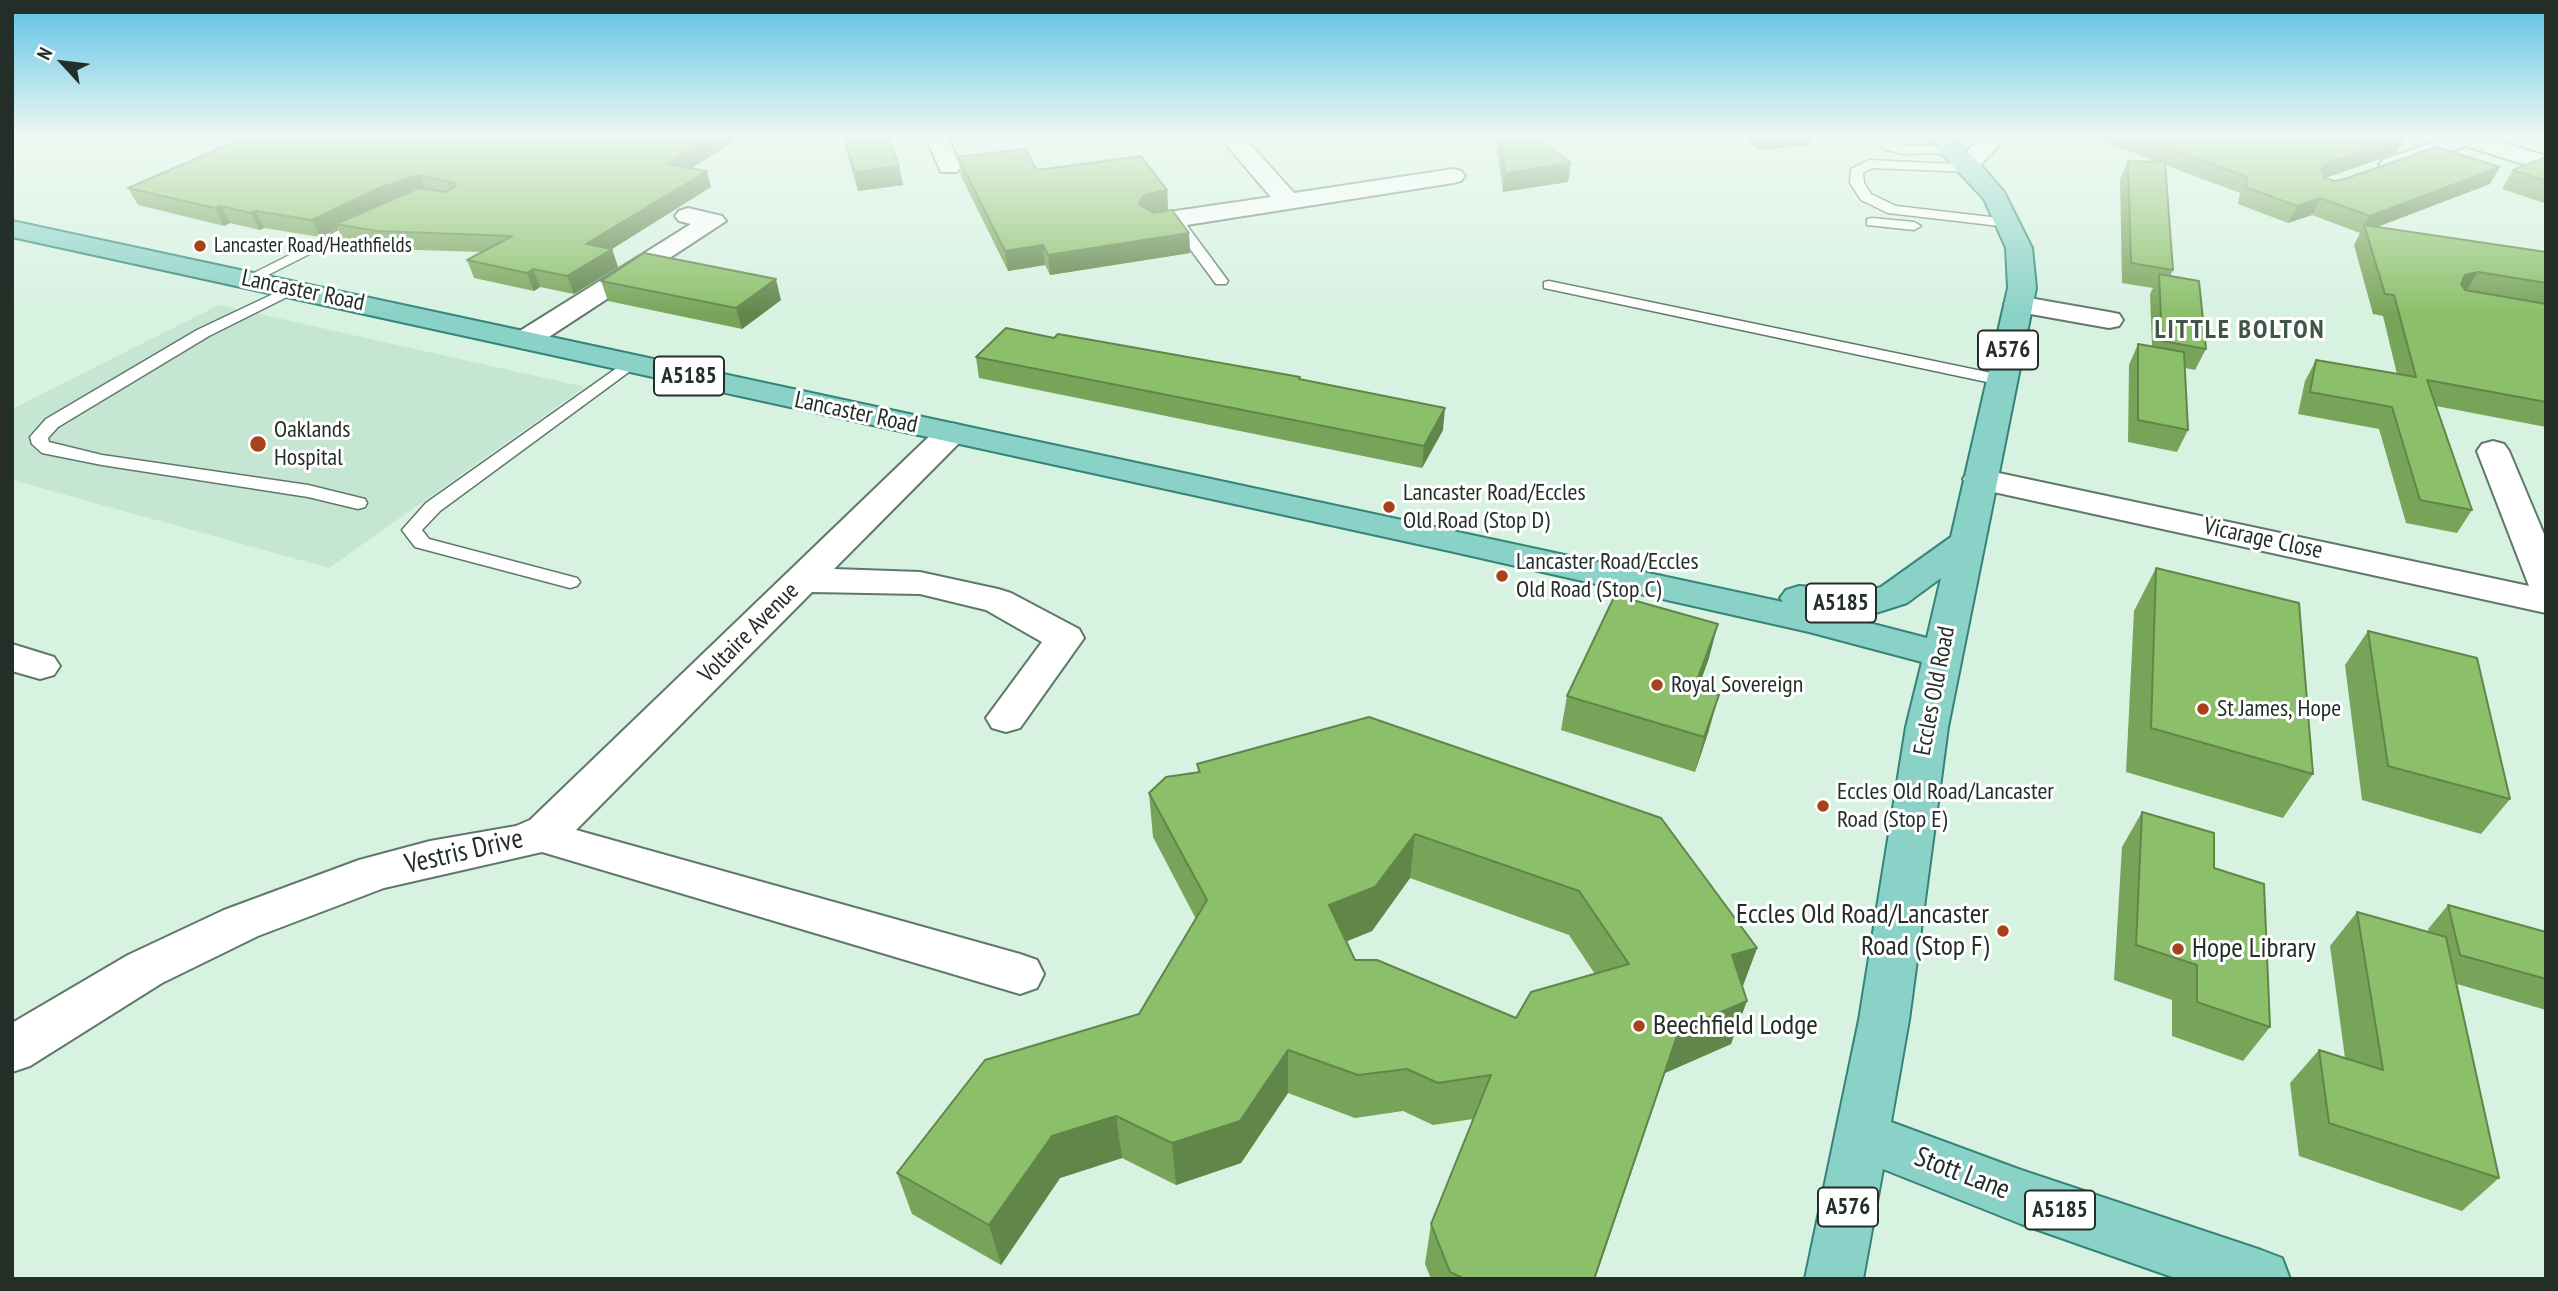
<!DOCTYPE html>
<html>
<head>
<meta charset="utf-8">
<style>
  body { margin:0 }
  #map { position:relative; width:2558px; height:1291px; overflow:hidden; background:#d7f2e1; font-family:"PT Sans Narrow",sans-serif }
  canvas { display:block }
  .frame { position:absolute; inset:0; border:14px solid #242e28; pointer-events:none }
  .north { position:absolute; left:28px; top:28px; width:70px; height:70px; -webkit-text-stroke:5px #fff; paint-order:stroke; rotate:297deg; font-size:19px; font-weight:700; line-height:28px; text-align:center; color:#242e28 }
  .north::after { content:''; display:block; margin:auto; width:24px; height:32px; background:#242e28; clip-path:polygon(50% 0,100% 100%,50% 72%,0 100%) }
</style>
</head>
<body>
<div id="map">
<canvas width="2558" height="1291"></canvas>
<div class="frame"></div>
<div class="north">N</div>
</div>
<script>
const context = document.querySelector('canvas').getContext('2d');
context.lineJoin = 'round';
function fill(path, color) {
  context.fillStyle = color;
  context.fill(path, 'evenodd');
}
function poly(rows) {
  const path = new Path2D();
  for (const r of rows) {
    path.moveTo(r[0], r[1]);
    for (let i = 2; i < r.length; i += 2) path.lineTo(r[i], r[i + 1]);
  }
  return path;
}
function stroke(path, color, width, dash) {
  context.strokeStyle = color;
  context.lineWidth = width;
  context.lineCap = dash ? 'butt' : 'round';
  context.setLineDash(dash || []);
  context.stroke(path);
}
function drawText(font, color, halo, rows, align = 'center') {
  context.font = font + ' "PT Sans Narrow",sans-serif';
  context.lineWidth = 6;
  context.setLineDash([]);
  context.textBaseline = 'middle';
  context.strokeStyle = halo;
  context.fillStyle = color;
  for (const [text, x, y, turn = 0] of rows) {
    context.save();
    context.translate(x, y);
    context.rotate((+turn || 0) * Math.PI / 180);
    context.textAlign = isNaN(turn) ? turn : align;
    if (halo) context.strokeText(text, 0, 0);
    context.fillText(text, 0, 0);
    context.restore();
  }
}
const built = poly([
  [219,305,585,387,329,568,12,480,12,409]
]);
const service = poly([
  [1867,134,1881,134,1903,146,1950,145,1956,149,1950,153,1902,154,1885,149,1867,134],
  [1869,160,1976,165,1976,171,1971,172,1872,168,1863,173,1864,183,1871,194,1896,206,2008,219,2015,223,2008,227,1888,213,1861,200,1850,183,1851,169,1869,160],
  [1170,216,1180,216,1228,281,1226,284,1216,284,1168,219,1170,216],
  [1872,218,1914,222,1921,226,1914,230,1867,225,1867,219,1872,218],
  [361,219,373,222,254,282,244,282,242,279,361,219],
  [1549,281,2001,375,2009,380,2001,385,1544,288,1544,282,1549,281],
  [292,285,299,289,297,292,209,336,58,427,48,438,49,442,102,455,308,485,365,499,367,503,365,507,358,509,308,497,102,465,42,453,32,444,30,437,46,419,197,330,292,285],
  [631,358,639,363,637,366,440,511,422,530,429,539,577,578,580,582,577,586,570,588,415,547,402,530,426,503,631,358]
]);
const minor = poly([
  [924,134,946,134,961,167,957,172,941,172,924,134],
  [1217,134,1241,134,1294,193,1453,169,1461,171,1465,176,1461,181,1453,183,1155,230,1146,227,1142,222,1146,217,1155,214,1271,197,1217,134],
  [2440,134,2489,134,2487,138,2546,156,2546,171,2466,146,2391,172,2383,170,2379,165,2383,160,2443,139,2440,134],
  [688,208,722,216,726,221,535,346,525,349,515,346,511,340,515,334,691,224,679,221,675,216,679,211,688,208],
  [2018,296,2109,312,2119,314,2123,320,2119,326,2109,328,2008,310,2004,304,2008,298,2018,296],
  [951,423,962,426,967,433,962,440,834,569,920,572,998,589,1011,593,1079,629,1084,638,1020,728,1006,732,992,728,986,718,1042,642,986,610,920,594,812,592,576,830,1020,954,1037,960,1044,974,1037,988,1020,994,542,852,384,888,258,936,162,983,30,1066,12,1072,12,1023,128,955,224,910,359,860,430,841,516,826,530,820,940,426,951,423],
  [2493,441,2504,444,2509,451,2546,539,2546,613,1980,489,1968,486,1963,479,1968,472,1980,469,2529,586,2477,451,2482,444,2493,441],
  [12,644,54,657,60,666,54,675,40,679,12,671,12,644]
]);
const tertiary = poly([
  [2009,134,1976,170,1960,170,1956,165,1982,134,2009,134]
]);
const primary = poly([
  [1923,134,1947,134,1979,163,2004,192,2032,248,2036,288,1948,727,1909,1020,1891,1122,2021,1170,2261,1250,2282,1258,2290,1279,2178,1279,2021,1224,1883,1169,1863,1279,1805,1279,1859,1020,1906,727,1922,662,1809,632,1445,550,12,237,12,221,1783,602,1780,598,1786,590,1799,586,1867,591,1881,587,1951,537,2008,288,2006,248,1984,199,1923,134],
  [1941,578,1927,638,1823,611,1869,615,1882,611,1907,603,1941,578]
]);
const wall = poly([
  [745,134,692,168,711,187,612,249,618,267,574,294,540,287,534,291,474,278,467,260,482,252,385,249,344,242,338,229,320,237,264,228,260,230,230,223,224,226,138,205,128,188,652,135],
  [843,134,899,166,903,185,858,191,846,150],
  [1495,134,1533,134,1571,163,1568,182,1503,192],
  [1740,134,1813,134,1810,145,1758,150],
  [2086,134,2398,134,2405,137,2397,153,2324,178,2335,181,2490,184,2377,227,2546,252,2546,427,2436,406,2472,510,2457,533,2406,523,2379,429,2298,414,2305,381,2316,360,2397,374,2383,316,2373,314,2354,245,2360,233,2312,215,2288,223,2238,204,2240,193,2165,165,2173,270,2170,276,2206,349,2195,370,2185,368,2188,430,2177,452,2128,442,2129,365,2138,344,2152,346,2150,294,2153,288,2122,283,2120,179,2128,161,2155,161,2086,135],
  [958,157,1167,190,1168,210,1153,213,1189,233,1190,253,1050,275,1045,265,1008,271,961,176],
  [2546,157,2546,205,2544,203,2502,189,2513,170],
  [601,281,781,300,742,329,608,301],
  [1054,338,1300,379,1443,430,1422,468,979,378,976,357],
  [2156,568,2313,774,2283,818,2126,772,2134,611],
  [2368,631,2510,799,2481,834,2362,800,2345,665],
  [1709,658,1698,689,1709,730,1695,772,1561,730,1567,696],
  [1369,717,1757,948,1742,988,1731,1044,1665,1073,1595,1279,1431,1279,1425,1264,1431,1224,1473,1119,1433,1125,1403,1111,1355,1118,1288,1093,1241,1163,1176,1185,1122,1158,1060,1178,1001,1265,912,1214,897,1173,1139,1014,1196,919,1153,837,1149,793,1198,773,1197,764],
  [1410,878,1569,935,1595,974,1516,1018,1355,960,1347,941,1372,931],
  [2142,812,2214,868,2270,1027,2243,1061,2172,1036,2172,1000,2114,980,2122,847],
  [2448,905,2546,932,2546,1010,2457,984,2499,1178,2462,1211,2299,1156,2290,1083,2319,1050,2345,1058,2330,946,2357,912,2429,932,2428,929]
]);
const shadedWall = poly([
  [716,134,745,134,672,181,667,164],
  [1761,134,1813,134,1810,145,1758,150],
  [2405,137,2397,153,2317,181,2321,170,2325,164],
  [1571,163,1568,182,1503,192,1505,173],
  [899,166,903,185,858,191,855,172],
  [2500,167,2490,184,2366,231,2364,226,2370,216],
  [707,171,711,187,612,249,618,267,574,294,567,276,586,244],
  [419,175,426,191,336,224,338,229,320,237,312,220,379,188],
  [1167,190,1168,210,1145,215,1139,204,1144,195],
  [2320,198,2312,215,2288,223,2297,206],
  [221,206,230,223,224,226,215,208],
  [256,211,264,228,260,230,251,213],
  [1189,233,1190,253,1050,275,1048,255],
  [1043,245,1045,265,1008,271,1005,251],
  [533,269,540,287,534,291,527,273],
  [2478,272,2465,292,2453,296,2465,275],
  [776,279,781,300,742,329,736,308],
  [1445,408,1443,430,1422,468,1424,446],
  [1718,624,1709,658,1685,722,1694,688],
  [1719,695,1709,730,1695,772,1704,737],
  [1415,834,1410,878,1372,931,1328,949,1329,905],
  [1757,948,1741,991,1732,955],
  [1747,1001,1731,1044,1665,1073,1595,1279,1594,1279,1679,1030],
  [1288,1050,1288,1093,1241,1163,1176,1185,1172,1143],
  [1116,1116,1122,1158,1060,1178,1001,1265,989,1225,1052,1136]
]);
const building = poly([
  [253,134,643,134,652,135,654,134,716,134,667,164,707,171,586,244,612,249,567,276,533,269,527,273,467,260,512,236,377,231,336,224,419,188,446,192,456,186,454,183,419,175,379,188,312,220,256,211,251,213,221,206,215,208,128,188,253,134],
  [843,134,887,134,899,166,855,172,843,134],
  [1499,134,1533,134,1571,163,1505,173,1499,134],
  [2132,134,2398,134,2405,137,2325,164,2321,170,2324,178,2335,181,2345,179,2436,147,2500,167,2370,216,2320,198,2297,206,2246,187,2247,177,2132,134],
  [1025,149,1037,170,1141,156,1167,190,1144,195,1139,204,1153,213,1172,210,1189,233,1048,255,1043,245,1005,251,958,157,1025,149],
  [2546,157,2546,181,2513,170,2546,157],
  [2128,161,2165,162,2173,270,2131,263,2128,161],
  [2364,225,2546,252,2546,283,2478,272,2465,275,2461,284,2465,290,2546,304,2546,402,2427,380,2472,510,2420,500,2392,407,2310,392,2316,360,2416,377,2394,295,2385,294,2364,225],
  [644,253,776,279,736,308,601,281,644,253],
  [2159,274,2199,281,2206,349,2162,341,2159,274],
  [1006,328,1054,338,1058,334,1300,377,1299,379,1445,408,1424,446,976,357,1006,328],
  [2138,344,2184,352,2188,430,2138,420,2138,344],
  [2156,568,2299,603,2313,774,2151,728,2156,568],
  [1615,595,1718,624,1694,688,1719,695,1704,737,1567,696,1615,595],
  [2368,631,2477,658,2510,799,2388,766,2368,631],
  [1369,717,1661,818,1757,948,1732,955,1747,1001,1679,1030,1594,1279,1465,1279,1450,1272,1431,1224,1491,1075,1438,1083,1407,1069,1358,1075,1288,1050,1240,1121,1172,1143,1116,1116,1052,1136,989,1225,897,1173,985,1060,1139,1014,1207,900,1149,793,1166,777,1200,772,1197,764,1369,717],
  [1415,834,1579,891,1629,964,1531,992,1516,1018,1377,960,1355,960,1329,905,1375,887,1415,834],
  [2142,812,2214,833,2214,868,2264,884,2270,1027,2197,1002,2197,965,2136,945,2142,812],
  [2448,905,2546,932,2546,979,2460,955,2448,905],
  [2357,912,2446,937,2499,1178,2329,1123,2319,1050,2383,1070,2357,912]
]);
const markers = [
  [200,246,7,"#a8421b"],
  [258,444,9,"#a8421b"],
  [1389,507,7,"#a8421b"],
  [1502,576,7,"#a8421b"],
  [1657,685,7,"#a8421b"],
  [2203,709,7,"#a8421b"],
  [1823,806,7,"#a8421b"],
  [2003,931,7,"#a8421b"],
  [2178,949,7,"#a8421b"],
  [1639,1026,7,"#a8421b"]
];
const farPoinames = [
  ["Lancaster Road/Heathfields",214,246]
];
const shields = [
  [2008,350,60],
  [689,376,70],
  [1841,603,70],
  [1848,1207,60],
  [2060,1210,70]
];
const shieldNames = [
  ["A576",2008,350],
  ["A5185",689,376],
  ["A5185",1841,603],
  ["A576",1848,1207],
  ["A5185",2060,1210]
];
const streetNames = [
  ["Lancaster Road",303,291,12],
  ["Lancaster Road",856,413,12],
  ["Vicarage Close",2263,539,12],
  ["Voltaire Avenue",749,633,-45],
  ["Eccles Old Road",1935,691,-79]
];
const poiNames = [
  ["Oaklands",274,430],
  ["Hospital",274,458],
  ["Lancaster Road/Eccles",1403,493],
  ["Old Road (Stop D)",1403,521],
  ["Lancaster Road/Eccles",1516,562],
  ["Old Road (Stop C)",1516,590],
  ["Royal Sovereign",1671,685],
  ["St James, Hope",2217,709],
  ["Eccles Old Road/Lancaster",1837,792],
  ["Road (Stop E)",1837,820]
];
const farDistrictnames = [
  ["LITTLE BOLTON",2240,331]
];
const nearStreetnames = [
  ["Vestris Drive",464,852,-13],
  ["Stott Lane",1962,1174,21]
];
const nearPoinames = [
  ["Eccles Old Road/Lancaster",1989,915,"right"],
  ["Road (Stop F)",1989,947,"right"],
  ["Hope Library",2192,949],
  ["Beechfield Lodge",1653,1026]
];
fill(built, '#c5e6d2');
stroke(service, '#607869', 3);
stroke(minor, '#607869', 4);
stroke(tertiary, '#607869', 4);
stroke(primary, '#348477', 4);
fill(service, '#fff');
fill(minor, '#fff');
fill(tertiary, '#fff');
fill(primary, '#8ad1c7');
fill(wall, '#78a45a');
fill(shadedWall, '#61864a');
fill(building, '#8bbf69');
stroke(building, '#61864a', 2);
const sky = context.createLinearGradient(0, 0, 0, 315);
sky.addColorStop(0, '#5cc0e5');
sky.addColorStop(0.43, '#edf9f2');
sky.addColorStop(1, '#edf9f200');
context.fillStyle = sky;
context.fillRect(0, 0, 2558, 315);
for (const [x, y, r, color] of markers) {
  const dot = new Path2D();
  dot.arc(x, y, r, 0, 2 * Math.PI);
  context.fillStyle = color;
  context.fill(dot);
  stroke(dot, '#fff', 2.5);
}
drawText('21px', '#242e28', '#fff', farPoinames, 'left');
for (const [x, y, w] of shields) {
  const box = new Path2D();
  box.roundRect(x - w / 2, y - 19.5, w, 39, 5);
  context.fillStyle = '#fff';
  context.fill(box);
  stroke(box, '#242e28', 2);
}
drawText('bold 23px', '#242e28', null, shieldNames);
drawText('24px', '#242e28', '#fff', streetNames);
drawText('24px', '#242e28', '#fff', poiNames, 'left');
context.letterSpacing = '2px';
drawText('bold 26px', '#3e5547', '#fff', farDistrictnames);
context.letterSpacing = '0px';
drawText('28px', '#242e28', '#fff', nearStreetnames);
drawText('28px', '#242e28', '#fff', nearPoinames, 'left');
</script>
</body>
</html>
